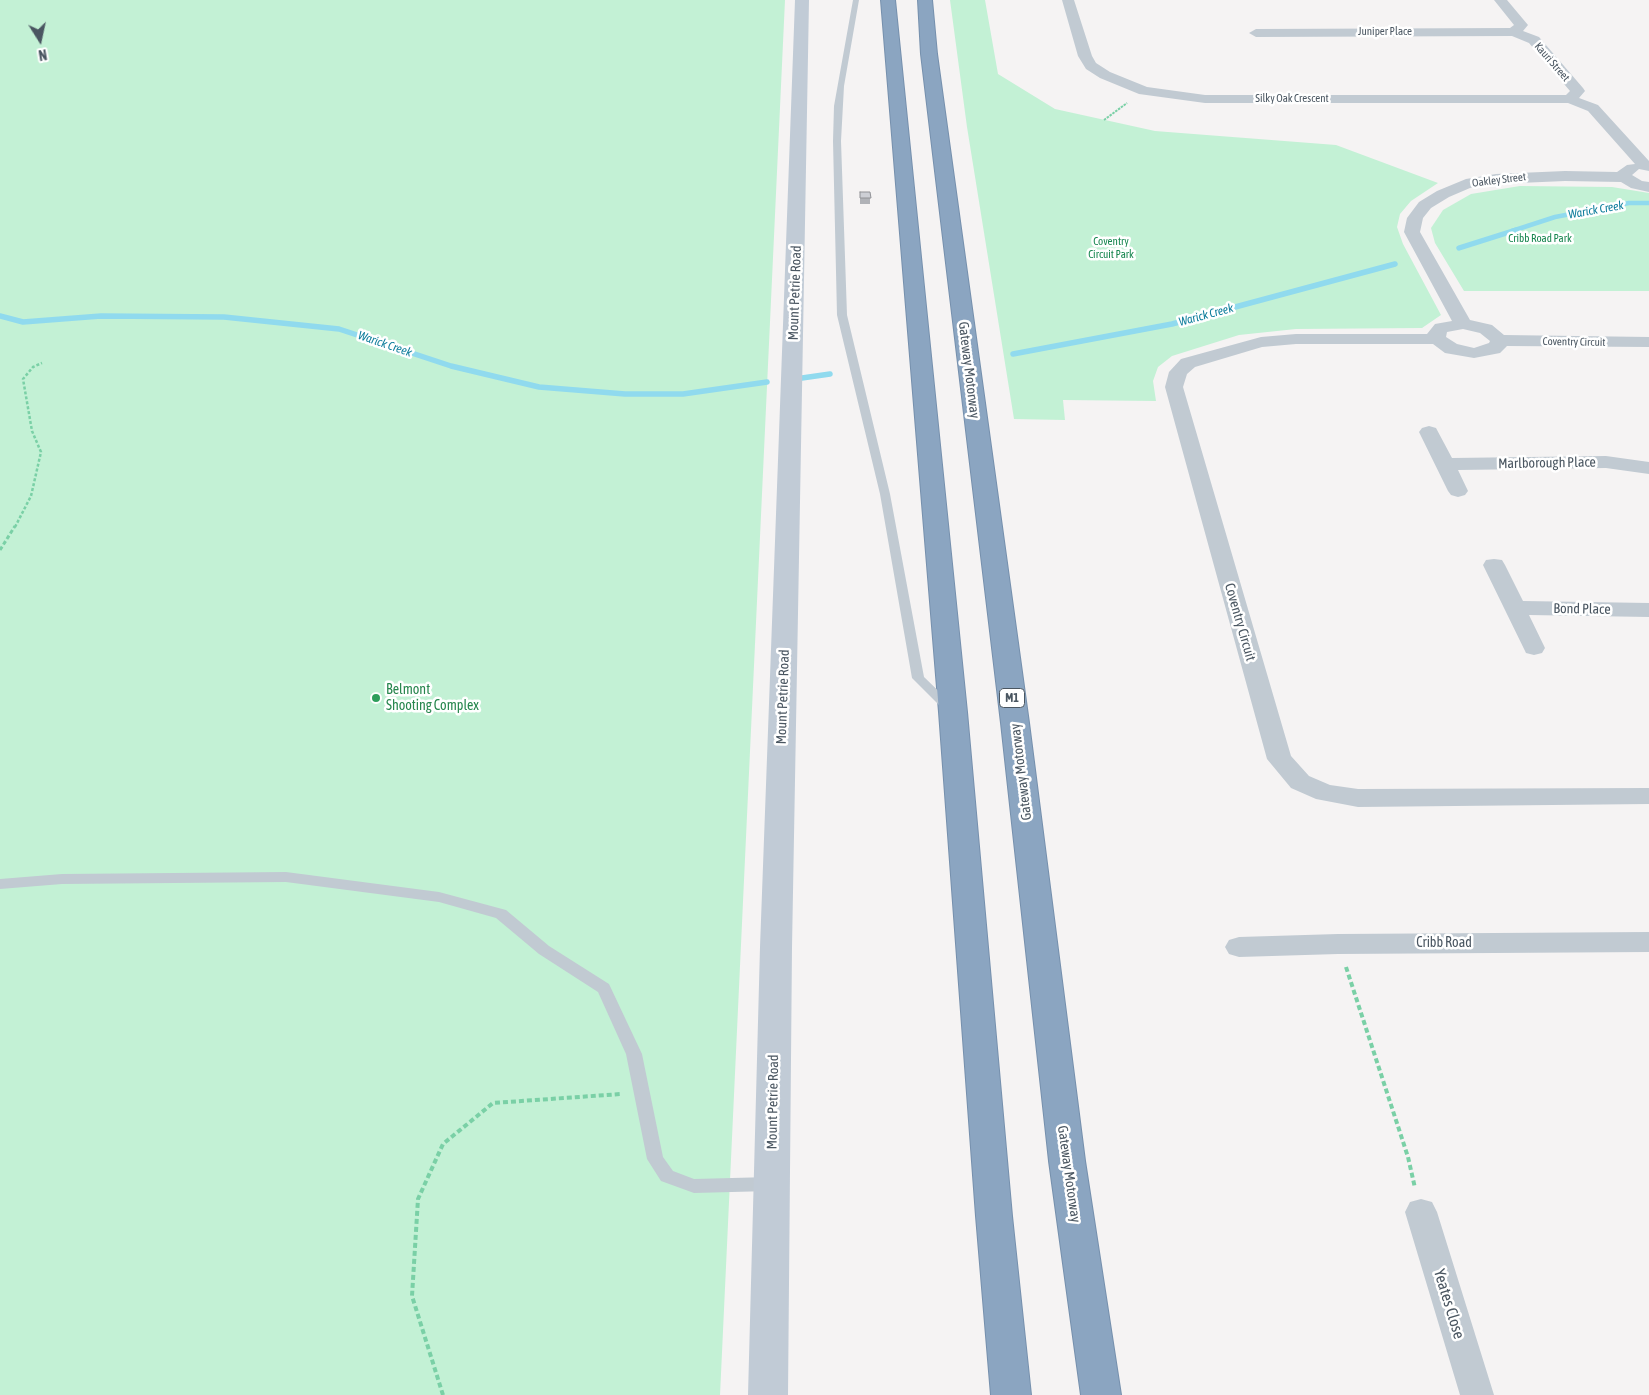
<!DOCTYPE html>
<html>
<head>
<meta charset="utf-8">
<style>
  body { margin:0 }
  #map { position:relative; width:1649px; height:1395px; overflow:hidden; background:#f5f3f3; font-family:"Asap Condensed",sans-serif }
  canvas { display:block }
  .north { position:absolute; left:15px; top:15px; width:50px; height:50px; -webkit-text-stroke:4px #fff; paint-order:stroke; rotate:170deg; font-size:14px; font-weight:700; line-height:20px; text-align:center; color:#4a5661 }
  .north::after { content:''; display:block; margin:auto; width:18px; height:22px; background:#4a5661; clip-path:polygon(50% 0,100% 100%,50% 72%,0 100%) }
</style>
</head>
<body>
<div id="map">
<canvas width="1649" height="1395"></canvas>
<div class="north">N</div>
</div>
<script>
const context = document.querySelector('canvas').getContext('2d');
context.lineJoin = 'round';
function fill(path, color) {
  context.fillStyle = color;
  context.fill(path, 'evenodd');
}
function poly(rows) {
  const path = new Path2D();
  for (const r of rows) {
    path.moveTo(r[0], r[1]);
    for (let i = 2; i < r.length; i += 2) path.lineTo(r[i], r[i + 1]);
  }
  return path;
}
function stroke(path, color, width, dash) {
  context.strokeStyle = color;
  context.lineWidth = width;
  context.lineCap = dash ? 'butt' : 'round';
  context.setLineDash(dash || []);
  context.stroke(path);
}
function drawText(font, color, halo, rows, align = 'center') {
  context.font = font + ' "Asap Condensed",sans-serif';
  context.lineWidth = 5;
  context.setLineDash([]);
  context.textBaseline = 'middle';
  context.strokeStyle = halo;
  context.fillStyle = color;
  for (const [text, x, y, turn = 0] of rows) {
    context.save();
    context.translate(x, y);
    context.rotate((+turn || 0) * Math.PI / 180);
    context.textAlign = isNaN(turn) ? turn : align;
    if (halo) context.strokeText(text, 0, 0);
    context.fillText(text, 0, 0);
    context.restore();
  }
}
const green = poly([
  [0,0,785,0,720,1395,0,1395],
  [950,0,985,0,998,74,1055,109,1155,131,1336,145,1438,183,1411,201,1400,214,1397,227,1403,244,1441,315,1422,328,1296,329,1239,335,1172,356,1158,367,1153,381,1156,401,1063,400,1065,420,1014,419,967,127],
  [1520,186,1612,187,1649,193,1649,291,1464,291,1435,243,1431,228,1443,210,1471,194]
]);
const streamFar1 = poly([
  [1512,231,1555,217,1629,203,1649,203]
]);
const stream = poly([
  [1459,248,1516,230],
  [0,316,23,322,101,316,224,317,339,329,451,366,539,387,625,394,683,394,767,382],
  [1013,354,1172,324,1395,264],
  [802,378,830,374]
]);
const pathFar3 = poly([
  [1104,120,1127,103]
]);
const pathFar2 = poly([
  [15,527,31,496,41,452,32,431,23,379,33,367,42,363]
]);
const pathFar1 = poly([
  [0,550,15,526]
]);
const path = poly([
  [1346,967,1408,1157,1415,1188],
  [443,1395,412,1296,418,1199,443,1144,493,1103,621,1094]
]);
const lane = poly([
  [853,0,859,0,844,86,841,141,847,315,890,494,924,677,954,706,956,709,950,713,946,712,912,678,880,494,837,315,833,141,834,106,853,0],
  [286,872,439,892,506,910,549,946,609,984,642,1054,663,1157,673,1171,694,1179,770,1177,776,1179,778,1184,776,1189,770,1191,694,1193,661,1181,647,1159,626,1054,598,992,539,954,496,918,439,902,286,882,62,884,0,889,0,879,62,874,286,872]
]);
const street = poly([
  [1062,0,1074,0,1092,56,1096,63,1110,72,1147,87,1205,95,1566,95,1570,91,1529,43,1512,36,1256,37,1249,33,1256,29,1510,28,1514,25,1494,0,1507,0,1528,25,1523,31,1539,37,1583,88,1585,91,1579,98,1598,105,1649,161,1649,171,1639,169,1632,175,1642,181,1649,182,1649,192,1631,188,1621,182,1565,181,1496,184,1470,188,1449,197,1431,208,1423,218,1420,232,1470,320,1492,325,1504,335,1649,337,1649,347,1507,346,1500,353,1474,358,1445,353,1433,344,1296,344,1262,347,1195,367,1187,374,1183,387,1291,756,1309,776,1330,785,1358,789,1649,788,1649,804,1358,807,1316,799,1291,788,1267,759,1165,387,1169,372,1181,359,1261,337,1296,334,1427,334,1435,324,1452,321,1404,232,1407,218,1419,202,1437,191,1466,179,1496,174,1565,171,1617,172,1627,165,1635,164,1588,111,1568,103,1205,103,1139,94,1100,78,1086,69,1078,56,1062,0],
  [1463,329,1480,333,1490,341,1489,343,1474,348,1457,344,1446,337,1447,332,1463,329],
  [1429,426,1436,428,1452,458,1606,456,1649,462,1649,474,1606,468,1458,470,1468,491,1465,495,1458,497,1451,495,1448,491,1419,432,1422,428,1429,426],
  [1494,559,1502,560,1505,565,1523,601,1649,603,1649,617,1529,615,1545,648,1542,653,1534,655,1526,653,1483,565,1486,560,1494,559],
  [1649,932,1649,952,1338,954,1239,957,1229,954,1225,947,1229,940,1239,937,1338,934,1649,932],
  [1421,1199,1432,1202,1437,1212,1494,1395,1460,1395,1405,1212,1410,1202,1421,1199]
]);
const secondary = poly([
  [795,0,809,0,792,947,788,1395,748,1395,760,947,795,0]
]);
const highway = poly([
  [881,0,895,0,967,712,1012,1216,1031,1395,991,1395,976,1216,939,712,881,0],
  [918,0,932,0,937,54,1029,723,1085,1161,1121,1395,1081,1395,1049,1161,1001,723,921,54,918,0]
]);
const wall = poly([
  [860,192,870,192,870,204,860,204]
]);
const building = poly([
  [860,192,870,192,871,198,860,198,860,192]
]);
const markers = [
  [376,698,5,"#2e9e5b"]
];
const farStreetnames = [
  ["Juniper Place",1385,32],
  ["Kauri Street",1552,62,49],
  ["Silky Oak Crescent",1292,99],
  ["Oakley Street",1499,180,-7],
  ["Coventry Circuit",1574,342,1]
];
const farParknames = [
  ["Cribb Road Park",1540,239],
  ["Coventry",1111,242],
  ["Circuit Park",1111,255]
];
const farWaternames = [
  ["Warick Creek",1596,210,-10],
  ["Warick Creek",1206,315,-15],
  ["Warick Creek",385,344,19]
];
const shields = [
  [1012,698,25]
];
const shieldNames = [
  ["M1",1012,698]
];
const streetNames = [
  ["Mount Petrie Road",795,293,-88],
  ["Gateway Motorway",969,370,83],
  ["Marlborough Place",1547,463,-1],
  ["Bond Place",1582,609,1],
  ["Coventry Circuit",1240,622,74],
  ["Mount Petrie Road",783,697,-88],
  ["Gateway Motorway",1021,772,-97],
  ["Cribb Road",1444,943],
  ["Mount Petrie Road",773,1102,-89],
  ["Gateway Motorway",1069,1174,82]
];
const leisureNames = [
  ["Belmont",386,690],
  ["Shooting Complex",386,706]
];
const nearStreetnames = [
  ["Yeates Close",1449,1304,73]
];
fill(green, '#c3f1d5');
stroke(streamFar1, '#90daee', 4.5);
stroke(stream, '#90daee', 5.5);
stroke(highway, '#7690ad', 2);
stroke(pathFar3, '#7ad0a6', 2, [2.5, 1]);
stroke(pathFar2, '#7ad0a6', 2.5, [3, 2]);
stroke(pathFar1, '#7ad0a6', 3, [4, 2.5]);
stroke(path, '#7ad0a6', 4, [5, 3]);
fill(lane, '#c1cad2');
fill(street, '#c1cad2');
fill(secondary, '#c1cbd6');
fill(highway, '#8ba5c1');
fill(wall, '#b0b2b7');
fill(building, '#cdcfd5');
stroke(building, '#909195', 1);
for (const [x, y, r, color] of markers) {
  const dot = new Path2D();
  dot.arc(x, y, r, 0, 2 * Math.PI);
  context.fillStyle = color;
  context.fill(dot);
  stroke(dot, '#fff', 2);
}
drawText('11px', '#4a5661', '#fff', farStreetnames);
drawText('11px', '#17864f', '#fff', farParknames);
drawText('italic 12px', '#0c7c9b', '#fff', farWaternames);
for (const [x, y, w] of shields) {
  const box = new Path2D();
  box.roundRect(x - w / 2, y - 9.5, w, 19, 4);
  context.fillStyle = '#fff';
  context.fill(box);
  stroke(box, '#4a5661', 1);
}
drawText('bold 12px', '#4a5661', null, shieldNames);
drawText('14px', '#4a5661', '#fff', streetNames);
drawText('14px', '#27864d', '#fff', leisureNames, 'left');
drawText('16px', '#4a5661', '#fff', nearStreetnames);
</script>
</body>
</html>
